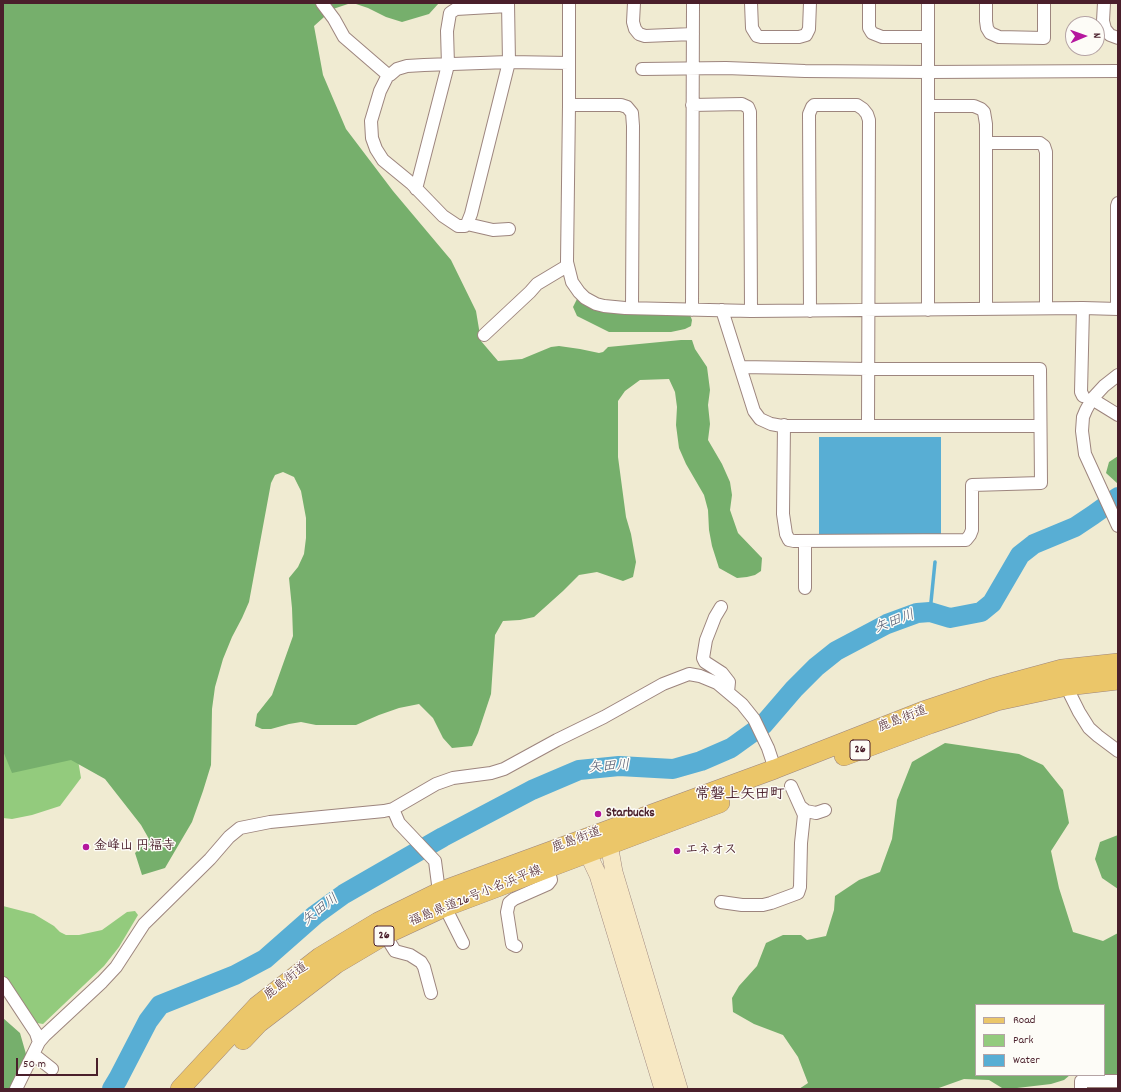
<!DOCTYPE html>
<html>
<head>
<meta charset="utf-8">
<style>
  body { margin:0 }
  #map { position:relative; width:1121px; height:1092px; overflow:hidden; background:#f0ebd2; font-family:Dekko,sans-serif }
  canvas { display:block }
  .frame { position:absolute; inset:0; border:4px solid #4a1f2b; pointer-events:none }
  .legend { position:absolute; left:975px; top:1004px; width:130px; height:72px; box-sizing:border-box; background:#fdfcf7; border:1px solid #b5a4a5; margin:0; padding:5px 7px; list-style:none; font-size:12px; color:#4a1f2b }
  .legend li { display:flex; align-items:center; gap:8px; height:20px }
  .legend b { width:20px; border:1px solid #b5a4a5 }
  .north { position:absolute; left:1065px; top:16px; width:40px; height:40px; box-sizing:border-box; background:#fdfcf7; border:1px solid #b5a4a5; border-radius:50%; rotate:88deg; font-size:11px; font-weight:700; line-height:16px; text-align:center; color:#4a1f2b }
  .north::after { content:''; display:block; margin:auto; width:14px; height:18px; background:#b5179e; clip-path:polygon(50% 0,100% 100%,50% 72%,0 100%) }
  .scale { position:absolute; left:16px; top:1058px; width:82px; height:18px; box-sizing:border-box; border:2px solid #4a1f2b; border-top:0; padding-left:5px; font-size:12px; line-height:14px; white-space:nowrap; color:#4a1f2b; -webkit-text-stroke:3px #fdfcf7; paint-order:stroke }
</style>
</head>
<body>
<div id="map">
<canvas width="1121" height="1092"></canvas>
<div class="frame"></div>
<ul class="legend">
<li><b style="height:5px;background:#ebc669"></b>Road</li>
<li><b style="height:11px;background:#93cb7d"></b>Park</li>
<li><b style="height:11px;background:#58aed4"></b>Water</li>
</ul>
<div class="north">N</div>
<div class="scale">50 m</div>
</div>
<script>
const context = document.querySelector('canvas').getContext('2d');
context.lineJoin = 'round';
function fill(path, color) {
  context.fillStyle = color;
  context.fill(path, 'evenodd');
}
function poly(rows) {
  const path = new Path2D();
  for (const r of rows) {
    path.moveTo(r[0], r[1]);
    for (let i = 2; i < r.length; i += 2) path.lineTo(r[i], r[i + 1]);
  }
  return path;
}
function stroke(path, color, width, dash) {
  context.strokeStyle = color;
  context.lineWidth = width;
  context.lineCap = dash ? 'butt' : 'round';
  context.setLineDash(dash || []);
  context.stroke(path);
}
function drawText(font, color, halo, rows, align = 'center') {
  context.font = font + ' Dekko,"Klee One",sans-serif';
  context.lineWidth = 3;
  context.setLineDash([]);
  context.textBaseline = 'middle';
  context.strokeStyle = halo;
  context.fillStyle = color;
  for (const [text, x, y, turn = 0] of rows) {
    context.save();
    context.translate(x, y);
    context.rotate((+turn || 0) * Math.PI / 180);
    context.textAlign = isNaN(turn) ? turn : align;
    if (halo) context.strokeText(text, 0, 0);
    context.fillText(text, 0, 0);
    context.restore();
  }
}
const green = poly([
  [3,744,71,756,78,760,81,778,60,806,32,815,12,819,3,818],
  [3,906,34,914,54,926,60,932,66,935,79,935,102,930,127,912,135,911,138,915,119,947,104,966,43,1024,37,1023,3,978]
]);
const forest = poly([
  [3,3,351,3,333,9,314,26,323,75,346,129,393,191,451,260,476,311,481,341,498,361,522,359,551,347,559,346,580,349,599,353,603,352,608,347,681,340,692,340,695,349,707,367,710,390,708,405,710,424,708,440,722,464,730,482,732,495,730,510,738,533,762,558,761,571,755,575,747,577,737,578,719,568,712,546,709,530,708,510,704,495,686,464,679,448,676,425,677,407,675,392,669,379,640,380,625,391,618,401,618,457,626,517,631,534,636,562,633,577,623,581,597,572,579,575,563,591,534,617,520,620,503,621,495,635,491,694,478,733,472,746,452,748,443,738,433,718,419,704,399,708,379,715,356,725,316,725,301,722,289,724,271,729,262,729,255,726,257,714,272,695,293,636,292,608,289,578,298,567,304,554,306,538,306,518,301,491,294,477,283,472,275,475,271,483,249,602,242,618,232,637,223,659,215,687,212,709,211,765,203,791,192,822,165,868,142,875,135,853,149,839,141,825,105,779,71,760,12,773,3,751],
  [353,3,439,3,429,14,402,22,386,17,368,8],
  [577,299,690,315,692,320,691,326,685,329,671,332,609,332,577,316,573,307],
  [1118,456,1118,484,1106,473,1109,462],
  [945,743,1019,754,1043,765,1063,790,1069,823,1051,851,1059,888,1073,932,1103,941,1118,933,1118,1073,1115,1075,1104,1074,1104,1005,976,1005,976,1075,1070,1075,1064,1080,1051,1084,1017,1088,1002,1088,989,1080,964,1079,936,1089,799,1089,808,1083,798,1057,783,1035,754,1024,733,1012,732,998,739,986,757,966,766,943,783,935,801,935,807,940,826,936,834,910,835,896,859,880,880,872,892,839,897,800,912,762],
  [1118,835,1118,889,1102,878,1095,859,1100,842],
  [3,1018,20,1033,26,1054,22,1089,3,1089]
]);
const water = poly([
  [819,437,941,437,941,536,819,536]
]);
const stream = poly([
  [930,612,935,562]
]);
const river = poly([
  [112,1089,118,1079,148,1021,160,1005,235,975,265,959,315,915,344,894,443,837,532,790,579,770,619,766,673,769,701,761,731,748,763,725,794,689,816,667,836,651,887,624,917,613,930,612,950,618,981,612,992,603,1020,555,1034,544,1075,527,1093,515,1118,497]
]);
const street = poly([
  [322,3,334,19,344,37,388,75],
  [508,3,509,62,471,214,467,224,465,226,458,226,443,216,411,183,383,160,376,149,372,138,371,121,380,91,388,75,390,75,397,69,407,66,424,65,509,62,569,63],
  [569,3,569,105,567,262,572,282,579,292,585,298,596,304,604,306,625,308,751,311,1083,308,1118,309],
  [634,3,633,22,635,29,639,34,645,36,693,34],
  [751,3,752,28,757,36,761,37,799,37,806,35,809,29,810,3],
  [869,3,869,28,872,33,882,37,928,37],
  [986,3,986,21,987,28,990,33,999,37,1044,38,1044,3],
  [1104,3,1103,21,1105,29,1110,35,1118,38],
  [642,69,726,68,805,71,928,72,1118,71],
  [569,105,621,105,627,107,632,113,633,126,632,307],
  [692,105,742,104,748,107,750,112,751,311],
  [928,106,974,106,981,109,984,112,986,124,986,309],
  [986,143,1040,143,1044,146,1046,152,1046,308],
  [416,189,448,65,447,31,450,13,456,9,508,6],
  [467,224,493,230,509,229],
  [1083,308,1081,392,1083,396],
  [1117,309,1117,206,1118,203],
  [692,310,693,3],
  [722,310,754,411,760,419,771,424,782,426,1040,426],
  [928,310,928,3],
  [810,311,809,114,812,107,814,105,857,105,863,109,867,114,869,120,868,426],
  [484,335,530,292,537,284,567,266],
  [740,367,868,369,1040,369,1041,483,972,485,972,530,970,535,966,540,794,541,789,540,786,534,783,514,784,425],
  [1118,375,1104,386,1092,399,1086,410,1083,417,1082,431,1085,454,1118,526],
  [1092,399,1118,415],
  [805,588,805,542],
  [721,607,715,617,706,640,703,658,705,662,722,673,729,682,728,692],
  [1067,686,1070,694,1079,712,1089,728,1098,736,1118,751],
  [801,807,806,811,816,813,825,810],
  [393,809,399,823,435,861,439,892],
  [721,902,742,905,763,905,771,903,798,893,800,887,801,843,804,815,791,786],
  [445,907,463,943],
  [385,935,395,951,410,955,421,962,424,967,431,993],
  [516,946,512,944,507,912,509,903,514,899,548,884,551,880,548,867],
  [3,983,36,1033,39,1042],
  [33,1054,52,1069],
  [16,1089,39,1042,45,1035,102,982,116,967,144,924,210,859,229,837,240,828,270,822,384,811,393,809,436,784,453,778,491,773,504,769,557,740,604,717,663,684,689,674,700,676,717,683,742,704,754,719,768,748,775,769],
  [1081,1089,1081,1081,1118,1081]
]);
const secondary = poly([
  [605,833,609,844,614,872,679,1089],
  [582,840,588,854,598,875,663,1089]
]);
const primary = poly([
  [844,756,930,724,997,701,1067,686,1118,680],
  [243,1040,259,1023,336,964,385,935,445,907,720,803],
  [180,1089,257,1006,320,957,378,922,439,892,775,769,923,711,992,688,1062,669,1118,663]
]);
const markers = [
  [598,814,4,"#b5179e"],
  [86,847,4,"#b5179e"],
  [677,851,4,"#b5179e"]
];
const shields = [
  [860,750,20],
  [384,936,20]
];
const shieldNames = [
  ["26",860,750],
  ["26",384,936]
];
const streetNames = [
  ["鹿島街道",903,720,-21],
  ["鹿島街道",577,841,-20],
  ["福島県道26号小名浜平線",476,897,-22],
  ["鹿島街道",287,982,-38]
];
const poiNames = [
  ["Starbucks",606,814],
  ["金峰山 円福寺",94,847],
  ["エネオス",685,851]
];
const waterNames = [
  ["矢田川",895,623,-21],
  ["矢田川",609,768,-4],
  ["矢田川",321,911,-38]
];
const quarterNames = [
  ["常磐上矢田町",740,796]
];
fill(green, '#93cb7d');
fill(forest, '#76af6c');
fill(water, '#58aed4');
stroke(stream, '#58aed4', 3.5);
stroke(river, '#58aed4', 20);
stroke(street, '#9d857e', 14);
stroke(secondary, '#9d857e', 18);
stroke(primary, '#9d857e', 20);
stroke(street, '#fff', 12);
stroke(secondary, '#f7e8c3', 17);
stroke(primary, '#ebc669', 19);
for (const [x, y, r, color] of markers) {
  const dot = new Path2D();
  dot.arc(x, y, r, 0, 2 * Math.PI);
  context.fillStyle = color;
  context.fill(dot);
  stroke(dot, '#fdfcf7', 1.5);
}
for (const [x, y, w] of shields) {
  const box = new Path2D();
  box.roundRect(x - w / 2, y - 10, w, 20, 3);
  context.fillStyle = '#fdfcf7';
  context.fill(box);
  stroke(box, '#4a1f2b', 1);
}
drawText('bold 12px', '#4a1f2b', null, shieldNames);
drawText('13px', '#4a1f2b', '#fdfcf7', streetNames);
drawText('bold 13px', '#4a1f2b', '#fdfcf7', poiNames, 'left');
drawText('italic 14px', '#50586f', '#fdfcf7', waterNames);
drawText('bold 15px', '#4a1f2b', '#fdfcf7', quarterNames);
</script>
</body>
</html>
